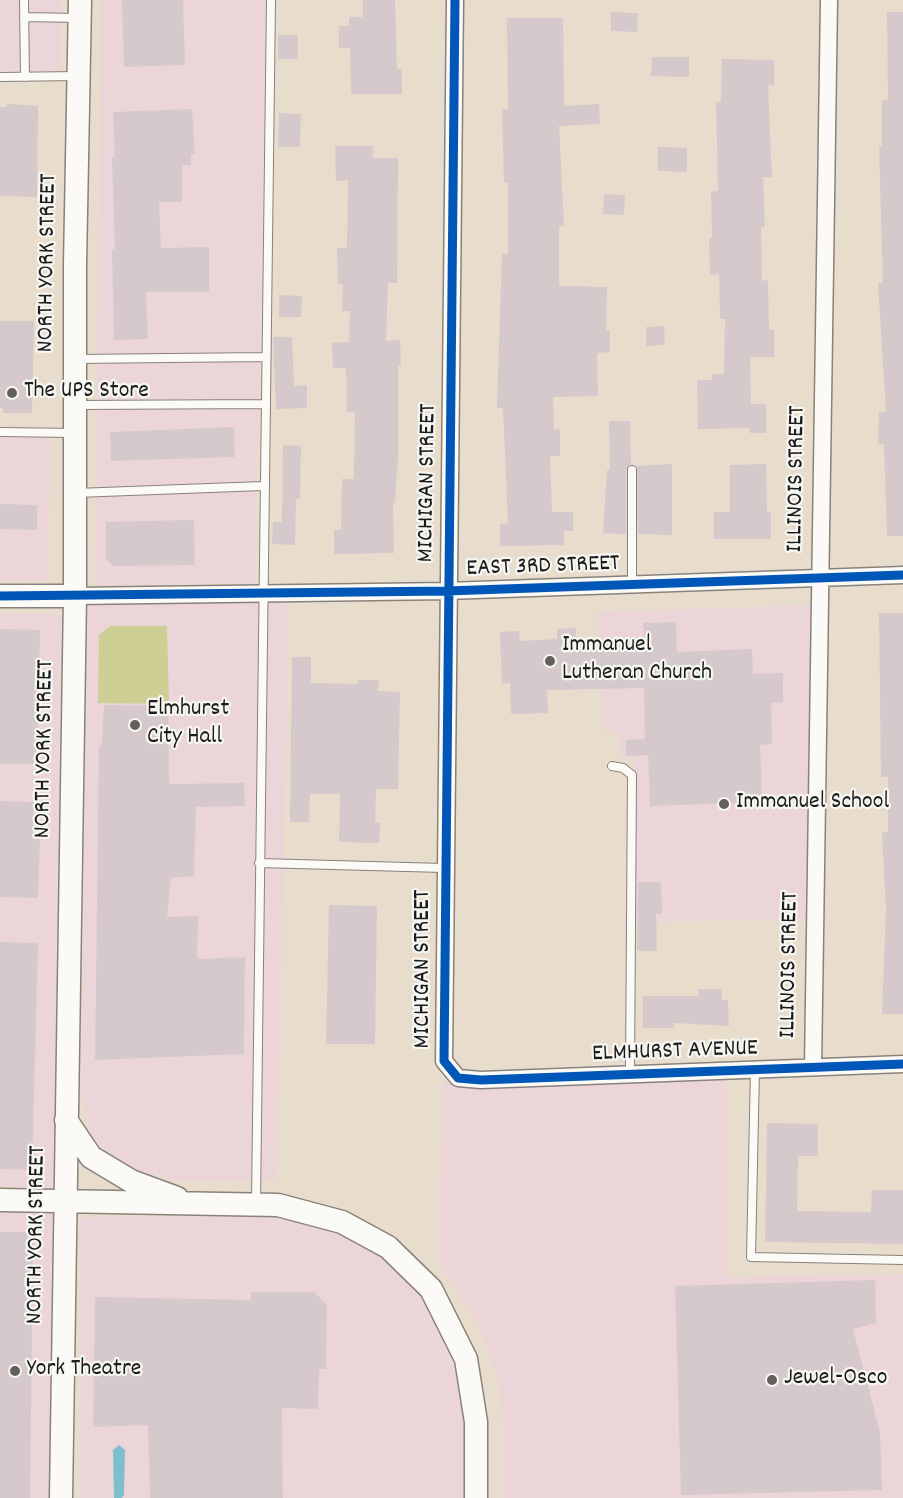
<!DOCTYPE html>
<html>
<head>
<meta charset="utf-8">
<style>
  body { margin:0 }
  canvas { display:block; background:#e8dccc }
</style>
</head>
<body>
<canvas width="903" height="1498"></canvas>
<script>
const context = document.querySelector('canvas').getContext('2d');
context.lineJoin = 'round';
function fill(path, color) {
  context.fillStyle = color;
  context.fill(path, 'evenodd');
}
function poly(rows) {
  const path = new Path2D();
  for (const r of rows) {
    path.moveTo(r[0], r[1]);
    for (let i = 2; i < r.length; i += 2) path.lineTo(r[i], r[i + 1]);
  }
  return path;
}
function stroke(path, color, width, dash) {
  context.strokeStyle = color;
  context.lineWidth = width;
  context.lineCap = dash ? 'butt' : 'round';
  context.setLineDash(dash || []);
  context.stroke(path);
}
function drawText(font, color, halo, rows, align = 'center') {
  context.font = font + ' Dekko,sans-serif';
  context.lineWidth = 4.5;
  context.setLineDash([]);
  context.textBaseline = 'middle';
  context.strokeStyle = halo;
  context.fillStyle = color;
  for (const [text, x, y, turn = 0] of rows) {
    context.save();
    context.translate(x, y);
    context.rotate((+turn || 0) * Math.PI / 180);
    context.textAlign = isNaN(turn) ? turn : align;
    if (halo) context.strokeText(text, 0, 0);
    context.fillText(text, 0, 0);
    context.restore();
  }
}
const built = poly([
  [0,0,61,0,61,71,0,72],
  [101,0,266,0,255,583,95,586],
  [0,426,51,427,48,582,0,581],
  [289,603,277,1180,175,1180,121,1168,90,1134,81,1093,89,604],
  [817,605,813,919,635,922,634,758,621,757,619,731,603,731,597,612],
  [0,613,61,615,52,1188,0,1186],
  [727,1080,727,1277,903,1274,903,1498,503,1498,504,1433,498,1378,477,1322,439,1264,442,1084],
  [0,1213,58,1213,52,1498,0,1498],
  [281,1216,344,1235,403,1273,442,1328,463,1406,463,1498,80,1498,80,1217]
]);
const green = poly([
  [110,626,167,626,169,704,98,703,99,635]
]);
const water = poly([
  [119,1445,125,1450,124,1495,122,1498,114,1498,113,1450]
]);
const building = poly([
  [122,0,183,0,185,65,124,67],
  [363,0,395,0,397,69,402,69,402,94,351,94,350,48,339,48,339,26,349,26,349,17,363,17],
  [611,12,638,13,637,32,611,31],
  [887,12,903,12,903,536,887,536,884,444,878,444,879,412,886,412,878,283,883,283,879,146,882,146,882,100,888,100],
  [507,18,563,18,564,106,599,104,600,124,559,126,564,226,559,226,559,286,607,287,606,331,610,330,610,352,597,353,598,396,553,397,554,430,560,429,560,456,550,456,552,512,573,512,573,531,564,531,564,545,500,546,500,524,508,523,503,408,497,408,502,254,508,254,508,183,504,183,502,109,508,109],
  [278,35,298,35,298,59,278,59],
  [652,57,689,57,689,77,651,76],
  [722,59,774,60,774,86,768,85,772,177,763,177,765,227,761,227,762,281,768,280,769,330,774,330,774,357,750,357,751,404,766,404,766,433,750,433,749,428,698,429,697,380,712,380,712,374,724,374,725,319,720,319,719,274,710,275,709,238,712,237,711,192,718,191,716,102,721,102],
  [7,104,38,106,37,197,0,196,0,107,7,107],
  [192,109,195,154,191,155,191,165,182,165,182,202,159,202,161,248,209,247,209,292,146,292,148,339,114,340,112,249,115,249,112,157,115,157,113,112],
  [279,113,301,114,300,147,278,147],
  [335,146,373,146,373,158,398,158,397,283,388,283,386,341,400,340,401,366,398,366,398,456,395,503,393,503,394,553,334,554,334,530,341,530,342,479,354,479,355,412,347,412,346,368,333,368,332,343,349,342,350,311,342,311,343,284,338,284,337,248,347,248,348,180,336,181],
  [658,147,687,148,687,172,658,171],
  [604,194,625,195,624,215,603,214],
  [279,295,302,296,301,317,279,317],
  [0,321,34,321,32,413,3,413,3,408,0,408],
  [664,326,665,345,646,346,646,327],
  [273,337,292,337,294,386,307,385,307,408,276,409],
  [609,421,630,421,631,464,626,470,626,534,603,533,607,470,610,470],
  [234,427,235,457,111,461,110,432],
  [283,445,301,446,300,499,296,499,295,545,272,544,273,522,282,522],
  [672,464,672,535,638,534,636,466],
  [766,464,767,512,771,512,771,539,714,539,714,512,730,512,730,465],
  [0,504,37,505,37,530,0,529],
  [194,520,195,565,114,566,106,559,106,522],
  [879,613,903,613,903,1014,882,1014,886,909,882,833,888,832,888,777,881,777],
  [676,622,677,652,752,649,753,674,783,673,783,702,771,703,772,744,760,745,762,802,650,806,648,755,626,756,626,740,645,739,644,688,547,690,548,713,511,714,510,683,502,684,500,632,519,631,520,641,557,639,557,629,576,628,576,643,601,643,601,639,644,637,643,623],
  [0,629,40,630,37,764,0,764],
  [292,657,311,657,311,683,358,684,358,680,379,680,378,691,400,692,398,789,376,789,375,823,380,823,379,843,339,842,340,794,310,794,309,822,290,822],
  [104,705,168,706,169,784,244,783,245,806,196,807,194,876,171,878,167,917,198,916,197,959,245,957,244,1054,95,1060,99,745,102,745],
  [0,801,34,802,33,838,40,838,38,898,0,897],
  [638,882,661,882,662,914,656,914,657,951,637,951],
  [329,905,377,906,375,1044,326,1044],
  [0,942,38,943,32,1170,0,1169],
  [698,989,722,989,722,1000,728,1000,729,1026,674,1023,674,1028,643,1028,643,996,699,996],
  [767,1123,818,1124,818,1156,798,1156,797,1211,871,1212,872,1190,903,1190,903,1244,765,1242],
  [0,1232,26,1232,33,1238,30,1498,0,1498],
  [875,1280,876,1323,853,1329,880,1432,882,1490,681,1495,675,1286],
  [251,1292,314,1292,327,1305,326,1369,319,1369,318,1409,282,1408,283,1498,150,1498,148,1425,93,1427,95,1297,251,1300]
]);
const lane = poly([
  [24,0,25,77],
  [24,17,78,18],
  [0,77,78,76],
  [76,359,265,357],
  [76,405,265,404],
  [0,432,75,433],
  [76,493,263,486],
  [632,584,632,470],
  [612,766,623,768,632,775,630,1074],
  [259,863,444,868],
  [755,1069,751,1257,903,1260],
  [256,1202,271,0]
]);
const street = poly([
  [455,0,444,1061,458,1078,481,1080,903,1064],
  [75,596,447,591,903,575],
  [813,1067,829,0]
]);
const secondary = poly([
  [0,596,75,596],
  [66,1120,91,1157,131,1181,177,1198],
  [0,1200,278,1205,342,1222,388,1247,431,1289,466,1359,476,1422,476,1498],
  [61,1498,75,596,75,265,80,0]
]);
const cycleway = poly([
  [455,0,444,1061,458,1078,481,1080,903,1064],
  [0,596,447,591,903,575]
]);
const markers = [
  [12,393,6,"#635f5a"],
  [550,661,6,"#635f5a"],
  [135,725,6,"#635f5a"],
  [724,804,6,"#635f5a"],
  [15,1371,6,"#635f5a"],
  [772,1380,6,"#635f5a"]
];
const streetNames = [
  ["NORTH YORK STREET",49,263,-89],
  ["ILLINOIS STREET",798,479,-89],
  ["MICHIGAN STREET",429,483,-89],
  ["EAST 3RD STREET",543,568,-2],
  ["NORTH YORK STREET",46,749,-89],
  ["ILLINOIS STREET",791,965,-89],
  ["MICHIGAN STREET",425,969,-90],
  ["ELMHURST AVENUE",675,1053,-2],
  ["NORTH YORK STREET",38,1235,-89]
];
const poiNames = [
  ["The UPS Store",24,393],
  ["Immanuel",562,647],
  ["Lutheran Church",562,675],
  ["Elmhurst",147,711],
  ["City Hall",147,739],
  ["Immanuel School",736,804],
  ["York Theatre",27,1371],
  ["Jewel-Osco",784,1380]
];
fill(built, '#ecd5d9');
fill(green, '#cdcf94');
fill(water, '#7ebfcd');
fill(building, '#d5c9cc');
stroke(lane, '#88827a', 10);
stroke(street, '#88827a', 19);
stroke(secondary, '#88827a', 25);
stroke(lane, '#fcfaf7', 8);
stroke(street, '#fcfaf7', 16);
stroke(secondary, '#fcfaf7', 22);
stroke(cycleway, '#0057b8', 9);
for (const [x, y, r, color] of markers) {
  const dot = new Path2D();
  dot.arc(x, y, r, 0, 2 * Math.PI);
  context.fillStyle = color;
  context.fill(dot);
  stroke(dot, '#f6f6f2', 2);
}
drawText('24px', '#1c1c1c', '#f6f6f2', streetNames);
drawText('24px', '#1c1c1c', '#f6f6f2', poiNames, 'left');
</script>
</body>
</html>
